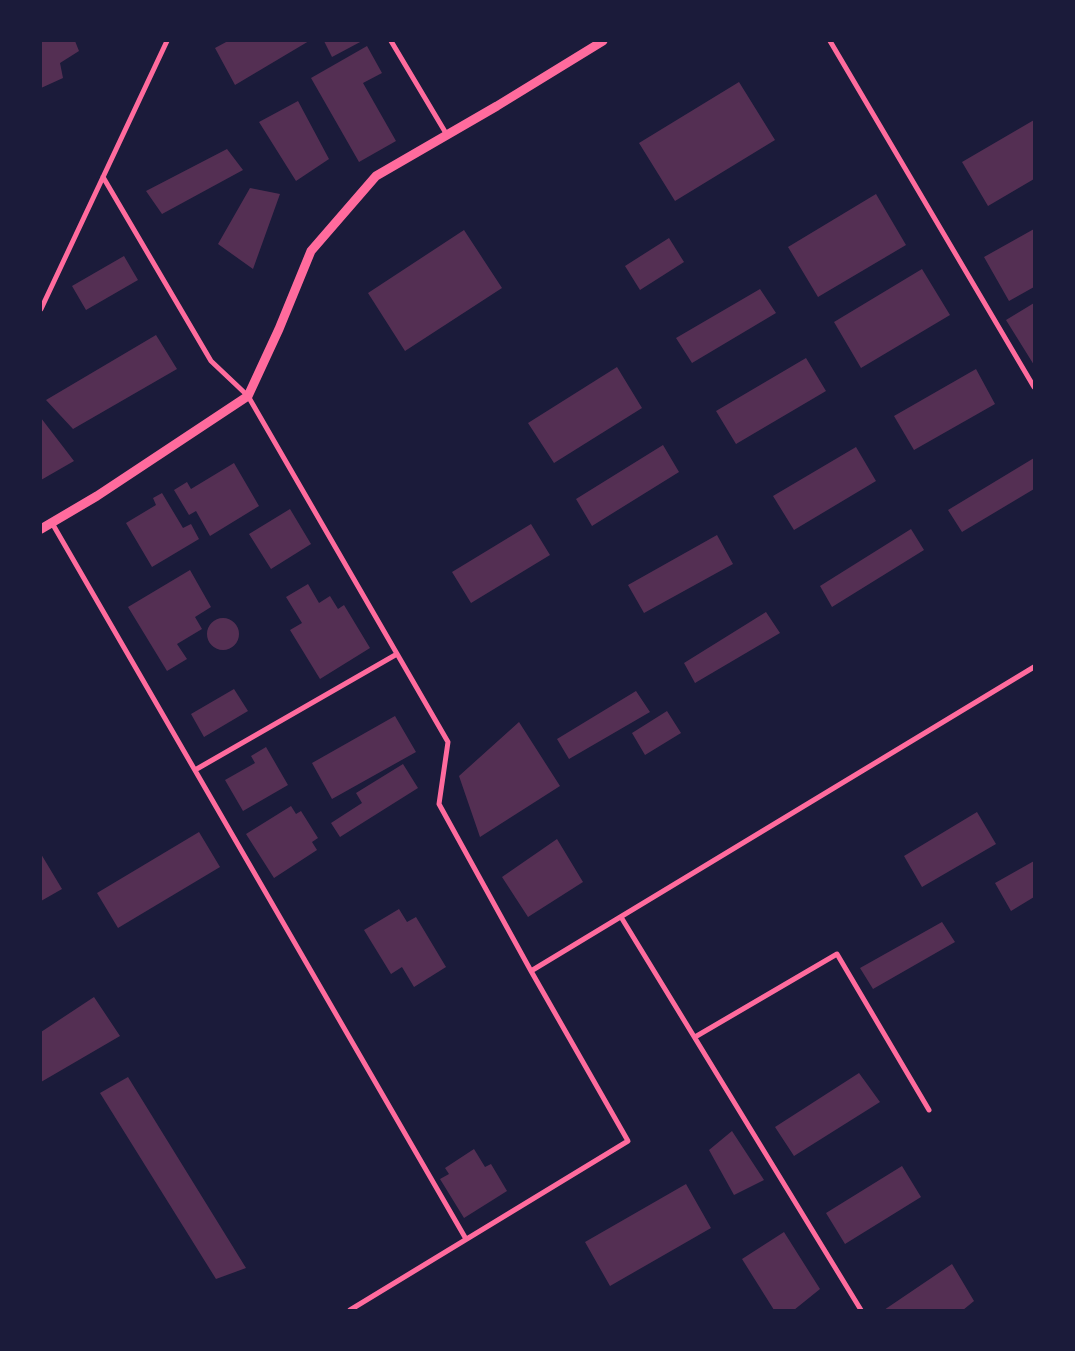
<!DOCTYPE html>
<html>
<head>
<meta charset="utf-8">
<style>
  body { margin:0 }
  #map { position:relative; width:1075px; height:1351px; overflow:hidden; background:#1b1b3a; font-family:Literata,serif }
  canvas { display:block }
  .frame { position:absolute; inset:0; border:42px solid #1b1b3a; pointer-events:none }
</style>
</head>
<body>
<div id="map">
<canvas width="1075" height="1351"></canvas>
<div class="frame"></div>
</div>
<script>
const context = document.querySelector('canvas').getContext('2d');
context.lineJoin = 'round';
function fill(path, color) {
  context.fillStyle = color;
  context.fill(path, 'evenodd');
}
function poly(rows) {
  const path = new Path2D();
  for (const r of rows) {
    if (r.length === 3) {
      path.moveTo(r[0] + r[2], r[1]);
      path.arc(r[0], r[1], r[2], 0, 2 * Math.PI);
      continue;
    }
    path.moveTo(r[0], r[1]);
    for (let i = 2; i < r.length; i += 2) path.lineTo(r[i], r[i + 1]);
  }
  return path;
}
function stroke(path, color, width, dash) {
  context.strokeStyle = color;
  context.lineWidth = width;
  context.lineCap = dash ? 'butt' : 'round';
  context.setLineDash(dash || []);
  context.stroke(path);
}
const building = poly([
  [41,41,75,41,79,51,60,63,63,78,41,88],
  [228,41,309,41,235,85,215,48],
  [324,41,362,41,332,57],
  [367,46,382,73,363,83,396,141,359,162,311,78],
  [739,82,775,140,675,201,639,143],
  [298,101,329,159,296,181,259,122],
  [1034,120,1034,179,988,206,962,162],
  [227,149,243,170,162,214,146,191],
  [250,188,280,194,253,269,218,244],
  [876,194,906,245,818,297,788,247],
  [1034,229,1034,287,1009,301,984,257],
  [464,230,502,288,405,351,368,293],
  [669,238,684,262,640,290,625,266],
  [124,256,138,280,86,310,72,286],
  [922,269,950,315,861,368,834,322],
  [760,289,776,313,692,363,676,338],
  [1034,303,1034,365,1006,320],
  [156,335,177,369,73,429,46,400],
  [806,358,826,391,736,444,716,411],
  [617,367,642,408,554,463,528,423],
  [976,369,995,404,914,450,894,416],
  [41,418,74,461,41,480],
  [663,445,679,472,592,526,576,499],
  [856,447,876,481,794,530,773,496],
  [1034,458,1034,489,962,532,948,510],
  [234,463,259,506,210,536,196,511,189,515,174,490,187,482,191,489],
  [162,493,183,528,191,524,199,539,152,567,126,523,156,505,153,498],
  [290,509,311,544,271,569,249,534],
  [531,524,550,555,471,603,452,572],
  [911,529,924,550,832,607,820,586],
  [717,535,733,564,644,613,628,585],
  [190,570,211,607,195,617,202,629,177,644,187,659,167,671,128,607],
  [308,584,319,603,330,596,338,609,344,605,370,648,320,679,290,630,302,623,286,597],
  [766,612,780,633,695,683,684,663],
  [223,634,16],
  [234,689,248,711,204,737,191,714],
  [636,691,650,712,569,759,557,739],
  [667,711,681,733,645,755,632,733],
  [395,716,416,752,332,799,312,763],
  [519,722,560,786,480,837,459,776],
  [266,747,288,785,243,811,225,780,255,763,251,756],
  [403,764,418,788,340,837,331,823,362,803,356,793],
  [291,806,296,814,301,811,318,838,312,842,317,850,274,878,246,834],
  [977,812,996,844,922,887,904,856],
  [199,832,220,867,118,928,97,893],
  [557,839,583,882,528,917,502,877],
  [41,854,62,889,41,901],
  [1034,861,1034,897,1011,911,995,883],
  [399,909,407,922,416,917,446,967,414,987,402,967,391,974,364,930],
  [942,922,955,942,873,989,860,968],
  [94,997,120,1036,41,1082,41,1032],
  [859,1073,880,1102,794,1156,775,1127],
  [128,1077,246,1268,216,1279,100,1093],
  [732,1131,764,1180,734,1195,709,1150],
  [474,1149,485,1167,491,1164,507,1191,464,1218,440,1179,449,1174,445,1168],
  [902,1166,921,1197,845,1244,826,1213],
  [686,1184,711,1228,610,1286,585,1242],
  [784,1232,820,1289,794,1310,774,1310,742,1259],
  [952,1264,974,1301,963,1310,884,1310]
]);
const minor = poly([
  [391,41,447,135],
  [830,41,1034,387],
  [103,177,211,361,248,396,448,742,439,804,531,971,628,1141,350,1310],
  [41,309,167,41],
  [52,523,466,1239],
  [195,770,397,654],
  [621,917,861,1310],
  [531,971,1034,667],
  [695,1037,837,954,929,1110]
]);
const tertiary = poly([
  [41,529,97,496,248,396,279,329,311,251,376,176,497,106,603,41]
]);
fill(building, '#542f53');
stroke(minor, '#ff6b9d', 5);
stroke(tertiary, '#ff6b9d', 9);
</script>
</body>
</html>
